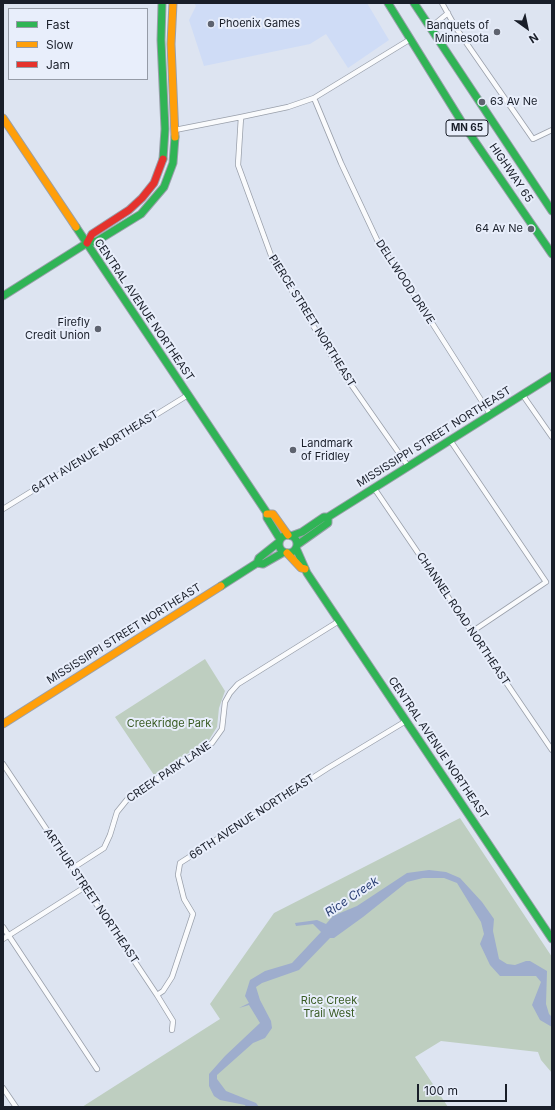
<!DOCTYPE html>
<html>
<head>
<meta charset="utf-8">
<style>
  body { margin:0 }
  #map { position:relative; width:555px; height:1110px; overflow:hidden; background:#dde4f1; font-family:Inter,sans-serif }
  canvas { display:block }
  .frame { position:absolute; inset:0; border:4px solid #191e29; pointer-events:none }
  .legend { position:absolute; left:8px; top:8px; width:140px; height:72px; box-sizing:border-box; background:#e8eefb; border:1px solid #959ba7; margin:0; padding:5px 7px; list-style:none; font-size:12px; color:#191e29 }
  .legend li { display:flex; align-items:center; gap:8px; height:20px }
  .legend b { width:20px; border:1px solid #959ba7 }
  .north { position:absolute; left:507px; top:8px; width:40px; height:40px; -webkit-text-stroke:3px #e8eefb; paint-order:stroke; rotate:147deg; font-size:11px; font-weight:700; line-height:16px; text-align:center; color:#191e29 }
  .north::after { content:''; display:block; margin:auto; width:14px; height:18px; background:#191e29; clip-path:polygon(50% 0,100% 100%,50% 72%,0 100%) }
  .scale { position:absolute; left:417px; top:1084px; width:90px; height:18px; box-sizing:border-box; border:2px solid #191e29; border-top:0; padding-left:5px; font-size:12px; line-height:14px; white-space:nowrap; color:#191e29; -webkit-text-stroke:3px #e8eefb; paint-order:stroke }
</style>
</head>
<body>
<div id="map">
<canvas width="555" height="1110"></canvas>
<div class="frame"></div>
<ul class="legend">
<li><b style="height:5px;background:#30b455"></b>Fast</li>
<li><b style="height:5px;background:#ff9f0a"></b>Slow</li>
<li><b style="height:5px;background:#e5322d"></b>Jam</li>
</ul>
<div class="north">N</div>
<div class="scale">100 m</div>
</div>
<script>
const context = document.querySelector('canvas').getContext('2d');
context.lineJoin = 'round';
function fill(path, color) {
  context.fillStyle = color;
  context.fill(path, 'evenodd');
}
function poly(rows) {
  const path = new Path2D();
  for (const r of rows) {
    if (r.length === 3) {
      path.moveTo(r[0] + r[2], r[1]);
      path.arc(r[0], r[1], r[2], 0, 2 * Math.PI);
      continue;
    }
    path.moveTo(r[0], r[1]);
    for (let i = 2; i < r.length; i += 2) path.lineTo(r[i], r[i + 1]);
  }
  return path;
}
function stroke(path, color, width, dash) {
  context.strokeStyle = color;
  context.lineWidth = width;
  context.lineCap = dash ? 'butt' : 'round';
  context.setLineDash(dash || []);
  context.stroke(path);
}
function drawText(font, color, halo, rows, align = 'center') {
  context.font = font + ' Inter,sans-serif';
  context.lineWidth = 4;
  context.setLineDash([]);
  context.textBaseline = 'middle';
  context.strokeStyle = halo;
  context.fillStyle = color;
  for (const [text, x, y, turn = 0] of rows) {
    context.save();
    context.translate(x, y);
    context.rotate((+turn || 0) * Math.PI / 180);
    context.textAlign = isNaN(turn) ? turn : align;
    if (halo) context.strokeText(text, 0, 0);
    context.fillText(text, 0, 0);
    context.restore();
  }
}
const built = poly([
  [194,3,367,3,389,40,348,68,326,34,310,44,204,66,189,20,196,6]
]);
const green = poly([
  [205,659,225,691,219,708,217,727,209,740,154,775,115,717],
  [460,818,552,957,552,1073,541,1060,538,1052,441,1041,415,1057,448,1107,82,1107,220,1019,210,1004,274,913]
]);
const water = poly([
  [429,870,446,872,460,878,482,902,494,919,493,931,499,959,507,964,515,965,526,961,530,961,547,971,546,1004,549,1014,552,1017,552,1027,540,1020,532,1005,541,982,536,976,500,976,490,965,480,944,484,934,481,922,457,883,444,878,423,878,407,882,363,917,334,938,330,938,299,970,262,983,256,987,260,1000,271,1021,272,1028,265,1038,253,1043,217,1075,217,1079,226,1091,256,1103,259,1107,246,1107,245,1105,220,1100,214,1096,209,1086,209,1074,225,1056,260,1023,249,1005,239,1008,249,1003,245,996,250,980,265,971,292,963,321,932,313,924,296,926,295,923,317,920,326,924,333,916,357,906,407,873]
]);
const street = poly([
  [442,3,456,28,533,139,552,130],
  [430,28,448,13],
  [314,98,341,163,379,244,406,282,490,414],
  [241,117,238,165,272,258,334,360,408,466],
  [175,130,241,117,288,107,314,98,409,40],
  [522,394,552,437],
  [450,440,546,582,473,631],
  [374,488,552,750],
  [3,509,188,395],
  [3,764,157,995,173,1021,172,1030],
  [73,868,104,848,110,835,117,812,130,796,212,743,222,729,225,702,230,693,238,684,339,621],
  [3,927,97,1069],
  [3,939,85,887],
  [157,995,163,991,172,977,193,914,184,899,178,875,180,863,328,768,406,721],
  [3,1088,16,1107]
]);
const fast = poly([
  [162,3,161,40,165,129,163,159],
  [388,3,463,124,552,254],
  [414,3,552,211],
  [76,227,267,513,267,518,280,539],
  [3,296,87,243,97,241,141,214,164,187,173,163,175,137],
  [288,544,9],
  [291,536,302,532,324,517,328,517,552,376],
  [297,545,328,523,328,517],
  [296,548,307,573,552,939],
  [257,563,263,564,284,552],
  [221,586,257,563,259,558,279,542]
]);
const slow = poly([
  [173,3,171,44,175,137],
  [3,118,76,227],
  [267,514,273,514,288,535],
  [287,553,301,568,305,569],
  [3,724,221,586]
]);
const jam = poly([
  [87,243,92,234,129,210,142,198,154,183,163,159]
]);
const markers = [
  [211,24,4,"#5e636f"],
  [497,32,4,"#5e636f"],
  [482,102,4,"#5e636f"],
  [531,229,4,"#5e636f"],
  [98,329,4,"#5e636f"],
  [293,450,4,"#5e636f"]
];
const shields = [
  [467,128,42]
];
const shieldNames = [
  ["MN 65",467,128]
];
const poiNames = [
  ["Phoenix Games",219,24],
  ["Banquets of",489,26,"right"],
  ["Minnesota",489,39,"right"],
  ["63 Av Ne",490,102],
  ["64 Av Ne",523,229,"right"],
  ["Firefly",90,323,"right"],
  ["Credit Union",90,336,"right"],
  ["Landmark",301,444],
  ["of Fridley",301,457]
];
const streetNames = [
  ["HIGHWAY 65",511,173,56],
  ["DELLWOOD DRIVE",405,282,57],
  ["CENTRAL AVENUE NORTHEAST",144,310,56],
  ["PIERCE STREET NORTHEAST",312,321,58],
  ["MISSISSIPPI STREET NORTHEAST",434,437,-32],
  ["64TH AVENUE NORTHEAST",95,452,-32],
  ["CHANNEL ROAD NORTHEAST",463,619,56],
  ["MISSISSIPPI STREET NORTHEAST",124,634,-32],
  ["CENTRAL AVENUE NORTHEAST",438,748,56],
  ["CREEK PARK LANE",169,772,-34],
  ["66TH AVENUE NORTHEAST",252,817,-33],
  ["ARTHUR STREET NORTHEAST",91,896,56]
];
const parkNames = [
  ["Creekridge Park",169,724],
  ["Rice Creek",329,1001],
  ["Trail West",329,1014]
];
const waterNames = [
  ["Rice Creek",352,897,-34]
];
fill(built, '#cfdcf6');
fill(green, '#becec0');
fill(water, '#9eadcd');
stroke(street, '#999faa', 6);
stroke(fast, '#999faa', 9);
stroke(slow, '#999faa', 9);
stroke(jam, '#999faa', 9);
stroke(street, '#fafbfd', 4.5);
stroke(fast, '#30b455', 7);
stroke(slow, '#ff9f0a', 7);
stroke(jam, '#e5322d', 7);
for (const [x, y, r, color] of markers) {
  const dot = new Path2D();
  dot.arc(x, y, r, 0, 2 * Math.PI);
  context.fillStyle = color;
  context.fill(dot);
  stroke(dot, '#e8eefb', 1.5);
}
for (const [x, y, w] of shields) {
  const box = new Path2D();
  box.roundRect(x - w / 2, y - 8, w, 16, 3);
  context.fillStyle = '#e8eefb';
  context.fill(box);
  stroke(box, '#191e29', 1);
}
drawText('bold 10px', '#191e29', null, shieldNames);
drawText('11px', '#191e29', '#e8eefb', poiNames, 'left');
drawText('11px', '#191e29', '#e8eefb', streetNames);
drawText('11px', '#395b23', '#e8eefb', parkNames);
drawText('italic 12px', '#2a3f73', '#e8eefb', waterNames);
</script>
</body>
</html>
